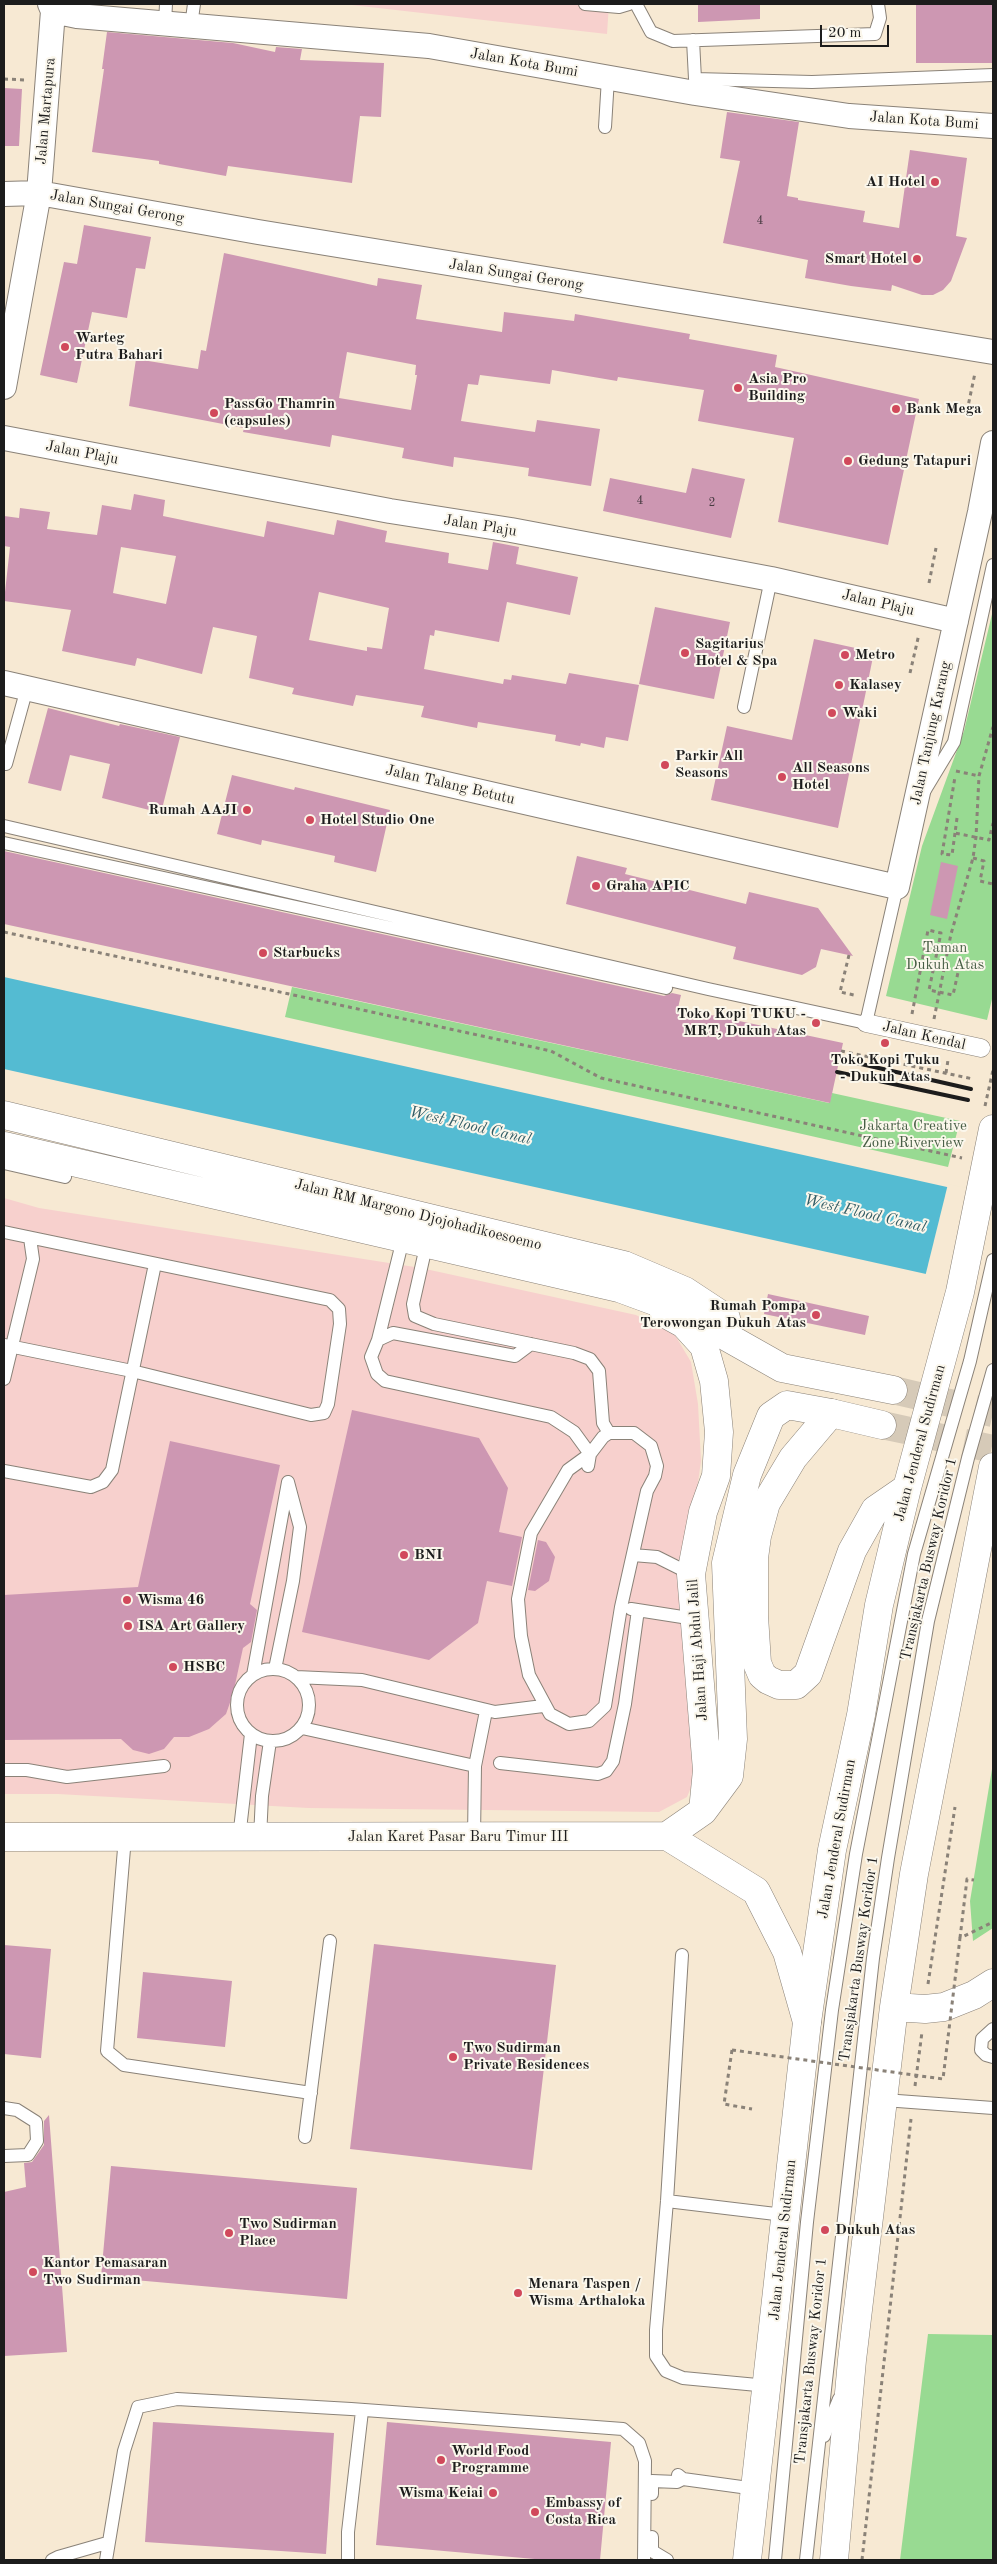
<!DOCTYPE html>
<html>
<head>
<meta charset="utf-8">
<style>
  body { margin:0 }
  #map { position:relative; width:997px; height:2564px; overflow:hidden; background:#f7e9d3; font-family:"Old Standard TT",serif }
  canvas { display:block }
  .frame { position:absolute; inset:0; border:5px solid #1c1c1c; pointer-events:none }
  .scale { position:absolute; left:820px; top:25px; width:69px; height:22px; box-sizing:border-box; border:2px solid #1c1c1c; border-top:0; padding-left:6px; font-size:15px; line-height:18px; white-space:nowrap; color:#1c1c1c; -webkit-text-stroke:4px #fbf7ec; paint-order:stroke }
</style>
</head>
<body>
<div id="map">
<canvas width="997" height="2564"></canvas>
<div class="frame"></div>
<div class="scale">20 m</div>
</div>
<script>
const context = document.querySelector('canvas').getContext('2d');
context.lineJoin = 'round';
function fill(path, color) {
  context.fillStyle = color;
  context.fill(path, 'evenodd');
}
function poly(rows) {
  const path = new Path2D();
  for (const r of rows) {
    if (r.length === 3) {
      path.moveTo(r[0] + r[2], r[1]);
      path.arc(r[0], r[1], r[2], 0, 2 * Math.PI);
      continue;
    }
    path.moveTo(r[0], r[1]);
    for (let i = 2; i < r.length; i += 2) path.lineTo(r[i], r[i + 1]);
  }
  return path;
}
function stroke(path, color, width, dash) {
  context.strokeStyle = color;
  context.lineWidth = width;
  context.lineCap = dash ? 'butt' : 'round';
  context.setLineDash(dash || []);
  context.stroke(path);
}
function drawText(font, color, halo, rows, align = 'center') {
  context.font = font + ' "Old Standard TT",serif';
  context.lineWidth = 4;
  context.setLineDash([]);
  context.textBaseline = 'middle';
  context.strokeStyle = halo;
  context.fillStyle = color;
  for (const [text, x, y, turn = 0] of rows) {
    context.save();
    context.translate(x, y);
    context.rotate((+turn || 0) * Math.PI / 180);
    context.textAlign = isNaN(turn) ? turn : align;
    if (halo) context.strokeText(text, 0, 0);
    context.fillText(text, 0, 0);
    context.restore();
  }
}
const built = poly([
  [343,4,609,4,607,34],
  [4,1198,39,1208,421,1268,636,1315,675,1335,691,1362,698,1404,701,1461,687,1561,696,1775,687,1797,659,1812,308,1808,58,1794,4,1794]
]);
const green = poly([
  [993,610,993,995,987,1020,886,996,922,846,964,731],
  [292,987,829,1103,832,1093,960,1121,948,1167,285,1017],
  [993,1763,993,1928,973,1941,970,1901],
  [928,2334,993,2335,993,2560,900,2560]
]);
const water = poly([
  [4,977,947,1187,993,1196,926,1274,4,1069]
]);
const pier = poly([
  [948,1184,993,1194,993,1292,925,1277]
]);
const building = poly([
  [698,4,760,4,760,19,698,22],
  [916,4,993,4,993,63,916,63],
  [107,32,233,43,275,52,276,47,302,49,300,60,384,63,381,117,360,116,352,183,228,166,226,176,159,164,159,161,92,152,104,69,102,69],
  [4,88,22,89,19,146,4,146],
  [727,112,799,122,787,196,798,198,798,200,865,211,863,222,899,228,910,150,967,158,956,236,967,238,951,281,943,290,933,295,922,295,892,285,891,291,851,286,805,278,808,260,723,243,740,161,720,158],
  [84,225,151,237,145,269,136,268,127,318,92,312,77,383,40,375,64,262,77,264],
  [224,253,377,286,378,278,422,285,416,319,502,332,504,312,574,321,575,314,690,334,689,339,777,355,775,367,919,399,888,545,778,522,794,438,698,421,704,390,618,377,617,381,552,370,550,384,480,375,478,385,468,384,461,421,535,432,537,420,600,429,591,486,528,476,529,468,454,457,453,467,402,458,404,448,332,435,330,447,243,432,244,428,129,406,136,359,198,369,201,350,206,351],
  [347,352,416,365,415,375,417,375,411,410,339,398],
  [692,468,745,479,731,538,603,511,610,478,686,493],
  [134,494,165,500,163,516,264,537,267,521,334,535,337,520,387,531,385,542,449,553,448,563,488,570,493,542,519,547,516,564,578,577,570,615,507,602,499,642,435,630,434,636,430,635,424,669,503,684,504,679,511,680,512,675,566,684,569,673,639,685,628,741,606,737,604,748,581,743,580,746,555,741,556,735,478,722,477,728,421,717,424,706,356,695,353,706,292,694,294,688,249,678,257,636,213,627,202,674,137,658,135,666,62,651,71,610,4,601,10,547,4,546,4,516,19,518,20,508,50,512,47,529,97,535,102,505,131,510],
  [121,547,176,556,166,604,113,593],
  [319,592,389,608,382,649,367,647,367,651,309,640],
  [655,607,730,622,714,699,639,684],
  [814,639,874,652,838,828,711,800,727,726,792,740],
  [48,708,119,726,120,724,180,737,161,813,102,798,110,764,70,755,61,791,28,783],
  [232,775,294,790,295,787,390,810,376,872,334,862,335,856,262,840,261,845,217,834],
  [4,851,664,996,672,993,681,995,678,1008,843,1043,830,1103,4,924],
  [577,856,627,868,625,874,746,904,749,892,818,908,853,956,821,949,816,967,802,975,733,959,736,947,566,904],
  [941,862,958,866,947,919,930,915],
  [768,1294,869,1316,865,1335,764,1314],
  [352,1410,479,1438,508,1488,499,1532,522,1537,512,1586,487,1581,478,1623,429,1660,302,1632],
  [170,1441,280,1465,250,1604,257,1610,251,1642,243,1648,233,1694,226,1714,209,1729,189,1737,174,1737,164,1749,149,1754,133,1750,121,1739,4,1740,4,1595,138,1587],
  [538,1540,546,1542,555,1557,549,1581,535,1591,528,1590],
  [374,1944,556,1965,532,2170,350,2149],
  [4,1945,51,1949,41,2058,4,2054],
  [143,1972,232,1981,225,2047,137,2038],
  [49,2115,67,2352,4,2356,4,2192,26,2187,24,2163,32,2162,44,2145,44,2121],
  [111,2166,357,2188,347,2299,101,2277],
  [153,2422,334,2433,326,2554,145,2542],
  [387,2422,611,2442,600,2560,546,2560,376,2545]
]);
const primaryTunnel = poly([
  [893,1390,993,1413],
  [882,1425,993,1449]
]);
const path = poly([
  [4,79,26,80],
  [967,411,975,373],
  [929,583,936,548],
  [910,673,919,634],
  [956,771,979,776],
  [957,818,955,833,989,840,993,823],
  [955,833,952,855,942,854,955,777],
  [973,858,984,861,980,881,993,884],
  [4,932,551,1051,601,1078,962,1158],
  [849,955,840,992,854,995],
  [912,1014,928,930,941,933,929,990,953,995,963,950],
  [934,1019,951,934,973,858,976,837,979,776,993,727],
  [841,1051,973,1079],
  [946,1073,948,1060],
  [985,1106,993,1070],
  [960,1938,967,1879,974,1880],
  [928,1984,955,1807],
  [732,2050,724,2104,752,2109],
  [915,2086,922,2032],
  [862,2560,911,2119]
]);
const service = poly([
  [585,4,619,7,629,4],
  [636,4,651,32,673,41,875,34,880,18,878,4],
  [165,23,166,4],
  [191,26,194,4],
  [693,40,695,79,812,82,993,75],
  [605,127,608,78],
  [744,707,771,579],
  [6,764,27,688],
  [925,790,954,742,993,565],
  [4,826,708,989,866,1023,897,887],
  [4,843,666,988],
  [4,1163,65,1177],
  [4,1232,330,1300,339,1309,340,1324,328,1404,324,1413,311,1415,132,1371,4,1345],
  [427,1242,413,1304,415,1316,434,1324,574,1353,590,1359,599,1371,603,1423,609,1433],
  [378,1340,404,1235],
  [531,1344,515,1356,393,1333,378,1340,371,1357,377,1374,385,1381,551,1417,574,1432,590,1454,568,1470,531,1533,518,1599,521,1636,529,1675,550,1714,569,1724,589,1721,605,1706,621,1607,647,1491,655,1476,657,1466,651,1446,634,1433,609,1433,603,1437,590,1454,588,1466],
  [4,1379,33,1259,30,1238],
  [4,1471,91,1487,103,1482,112,1470,155,1264],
  [633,1555,657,1557,691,1574],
  [631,1609,695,1619],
  [275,1669,293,1581,300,1527,288,1482],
  [273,1705,36],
  [253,1675,288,1482],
  [296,1677,362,1680,495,1712,543,1706],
  [302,1728,475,1766],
  [500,1763,598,1774,606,1771,613,1761,625,1704,638,1610],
  [4,1770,27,1770,67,1777,164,1766],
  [125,1837,107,2051,124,2065,311,2093],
  [474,1837,475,1766,486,1711],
  [239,1838,251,1734],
  [260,1838,262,1796,270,1741],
  [682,1955,667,2201,656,2330,656,2356,666,2371,683,2378,768,2386],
  [993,2029,982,2039,981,2050,986,2055,993,2057],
  [884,2100,993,2108],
  [4,2108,17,2110,36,2122,37,2141,28,2155,4,2156],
  [305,2137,330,1941],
  [667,2201,784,2215],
  [824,2436,839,2399],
  [678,2475,683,2479,756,2489],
  [652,2494,652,2481,677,2482,683,2479],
  [652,2537,652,2551,667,2560],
  [52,2560,58,2557,107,2543],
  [106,2560,124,2451,138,2407,177,2399,351,2409,623,2429,639,2443,645,2461,644,2560],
  [348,2560,348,2532,362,2411],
  [775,2560,807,2222,832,2010,856,1854,914,1554,970,1361,993,1260],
  [806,2560,873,1958,888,1858,928,1621,968,1458,993,1370]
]);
const pedestrian = poly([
  [866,1023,981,1048]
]);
const minor = poly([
  [53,11,77,16,429,46,695,93,849,116,993,126],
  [4,194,39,193,258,232,993,352],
  [4,387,39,193,53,11,50,4],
  [4,438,390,511,511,530,771,579,956,621],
  [4,683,897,887,980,512,993,443]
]);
const tertiary = poly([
  [664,1313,684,1324,704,1346,714,1381,719,1432,716,1476,703,1512,691,1574,707,1770,703,1811],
  [667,1836,703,1811,729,1776,733,1739,726,1563,747,1475,771,1416,787,1405,831,1413],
  [4,1837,667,1836,756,1891,787,1952,807,2022]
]);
const primary = poly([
  [4,1115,624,1265,685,1291,726,1318],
  [4,1146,619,1288,657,1302,697,1320,782,1368,893,1390],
  [882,1425,831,1413,793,1458,766,1503,757,1536,754,1558,754,1616,757,1663,762,1675,768,1680,779,1685,796,1685,808,1674,852,1551,875,1510,907,1488],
  [894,2007,925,2009,944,2007,974,1995,993,1983],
  [747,2560,807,2022,832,1850,861,1715,879,1605,907,1488,960,1292,993,1129],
  [834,2560,852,2360,894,2007,914,1874,993,1467]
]);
const rail = poly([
  [839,1059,971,1089],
  [837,1072,968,1100]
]);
const pathBridge = poly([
  [732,2050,943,2079,960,1938,993,1922]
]);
const markers = [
  [935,182,5,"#d1495b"],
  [917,259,5,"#d1495b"],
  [65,347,5,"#d1495b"],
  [738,388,5,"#d1495b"],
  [896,409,5,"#d1495b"],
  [214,413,5,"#d1495b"],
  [848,461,5,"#d1495b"],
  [685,653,5,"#d1495b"],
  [845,655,5,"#d1495b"],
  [839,685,5,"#d1495b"],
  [832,713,5,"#d1495b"],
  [665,765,5,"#d1495b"],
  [782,777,5,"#d1495b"],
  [247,810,5,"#d1495b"],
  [310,820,5,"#d1495b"],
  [596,886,5,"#d1495b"],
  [263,953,5,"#d1495b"],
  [816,1023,5,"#d1495b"],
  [885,1043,5,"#d1495b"],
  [816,1315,5,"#d1495b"],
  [404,1555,5,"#d1495b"],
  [127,1600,5,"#d1495b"],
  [128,1626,5,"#d1495b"],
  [173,1667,5,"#d1495b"],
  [453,2057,5,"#d1495b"],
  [825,2230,5,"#d1495b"],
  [229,2233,5,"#d1495b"],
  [33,2272,5,"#d1495b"],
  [518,2293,5,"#d1495b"],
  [441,2460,5,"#d1495b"],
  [493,2493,5,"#d1495b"],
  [535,2512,5,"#d1495b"]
];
const numberNames = [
  ["4",760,221],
  ["4",640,501],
  ["2",712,503]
];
const streetNames = [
  ["Jalan Kota Bumi",524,63,10],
  ["Jalan Martapura",46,111,-85],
  ["Jalan Kota Bumi",924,121,4],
  ["Jalan Sungai Gerong",117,207,10],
  ["Jalan Sungai Gerong",516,275,9],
  ["Jalan Plaju",82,453,11],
  ["Jalan Plaju",480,526,9],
  ["Jalan Plaju",878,603,13],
  ["Jalan Tanjung Karang",931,733,-78],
  ["Jalan Talang Betutu",450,785,13],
  ["Jalan Kendal",924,1036,13],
  ["Jalan RM Margono Djojohadikoesoemo",418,1215,14],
  ["Jalan Jenderal Sudirman",920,1443,-75],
  ["Transjakarta Busway Koridor 1",929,1559,-77],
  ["Jalan Haji Abdul Jalil",698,1650,-94],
  ["Jalan Karet Pasar Baru Timur III",458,1837],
  ["Jalan Jenderal Sudirman",837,1839,-80],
  ["Transjakarta Busway Koridor 1",859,1959,-82],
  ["Jalan Jenderal Sudirman",783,2240,-84],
  ["Transjakarta Busway Koridor 1",811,2361,-84]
];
const poiNames = [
  ["AI Hotel",925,182,"right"],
  ["Smart Hotel",907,259,"right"],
  ["Warteg",75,338],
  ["Putra Bahari",75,355],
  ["Asia Pro",748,379],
  ["Building",748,396],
  ["PassGo Thamrin",224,404],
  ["(capsules)",224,421],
  ["Bank Mega",906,409],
  ["Gedung Tatapuri",858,461],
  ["Sagitarius",695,644],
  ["Hotel & Spa",695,661],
  ["Metro",855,655],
  ["Kalasey",849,685],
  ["Waki",842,713],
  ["Parkir All",675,756],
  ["Seasons",675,773],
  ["All Seasons",792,768],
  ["Hotel",792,785],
  ["Rumah AAJI",237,810,"right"],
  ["Hotel Studio One",320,820],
  ["Graha APIC",606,886],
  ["Starbucks",273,953],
  ["Toko Kopi TUKU -",806,1014,"right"],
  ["MRT, Dukuh Atas",806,1031,"right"],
  ["Toko Kopi Tuku",885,1060,"center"],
  ["- Dukuh Atas",885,1077,"center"],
  ["Rumah Pompa",806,1306,"right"],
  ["Terowongan Dukuh Atas",806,1323,"right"],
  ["BNI",414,1555],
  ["Wisma 46",137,1600],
  ["ISA Art Gallery",138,1626],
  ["HSBC",183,1667],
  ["Two Sudirman",463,2048],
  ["Private Residences",463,2065],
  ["Two Sudirman",239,2224],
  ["Place",239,2241],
  ["Dukuh Atas",835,2230],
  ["Kantor Pemasaran",43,2263],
  ["Two Sudirman",43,2280],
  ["Menara Taspen /",528,2284],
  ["Wisma Arthaloka",528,2301],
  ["World Food",451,2451],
  ["Programme",451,2468],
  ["Wisma Keiai",483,2493,"right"],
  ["Embassy of",545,2503],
  ["Costa Rica",545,2520]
];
const parkNames = [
  ["Taman",945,948],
  ["Dukuh Atas",945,965],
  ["Jakarta Creative",913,1126],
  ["Zone Riverview",913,1143]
];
const waterNames = [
  ["West Flood Canal",470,1126,13],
  ["West Flood Canal",865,1214,13]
];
fill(built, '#f7d0cd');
fill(green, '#98da92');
fill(water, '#54bbd2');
fill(pier, '#f7e9d3');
fill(building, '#cd97b2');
stroke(primaryTunnel, '#d6cab8', 28, [28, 14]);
stroke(service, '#8a8278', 14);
stroke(pedestrian, '#8a8278', 19);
stroke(minor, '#8a8278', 26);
stroke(tertiary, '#8a8278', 29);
stroke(primary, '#8a8278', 29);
stroke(path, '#8a8278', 3, [4, 4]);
stroke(service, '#fff', 12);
stroke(pedestrian, '#fff', 18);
stroke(minor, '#fff', 24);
stroke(tertiary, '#fff', 28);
stroke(primary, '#fff', 28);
stroke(rail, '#1c1c1c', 4);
stroke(pathBridge, '#8a8278', 3, [4, 4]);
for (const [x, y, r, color] of markers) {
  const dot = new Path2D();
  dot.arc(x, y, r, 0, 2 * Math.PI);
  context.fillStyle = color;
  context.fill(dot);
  stroke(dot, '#fbf7ec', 2);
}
drawText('12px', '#483b42', null, numberNames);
drawText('15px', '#1c1c1c', '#fbf7ec', streetNames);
drawText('bold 15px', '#1c1c1c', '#fbf7ec', poiNames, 'left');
drawText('15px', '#475e45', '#fbf7ec', parkNames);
drawText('italic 16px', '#325c65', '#fbf7ec', waterNames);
</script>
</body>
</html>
